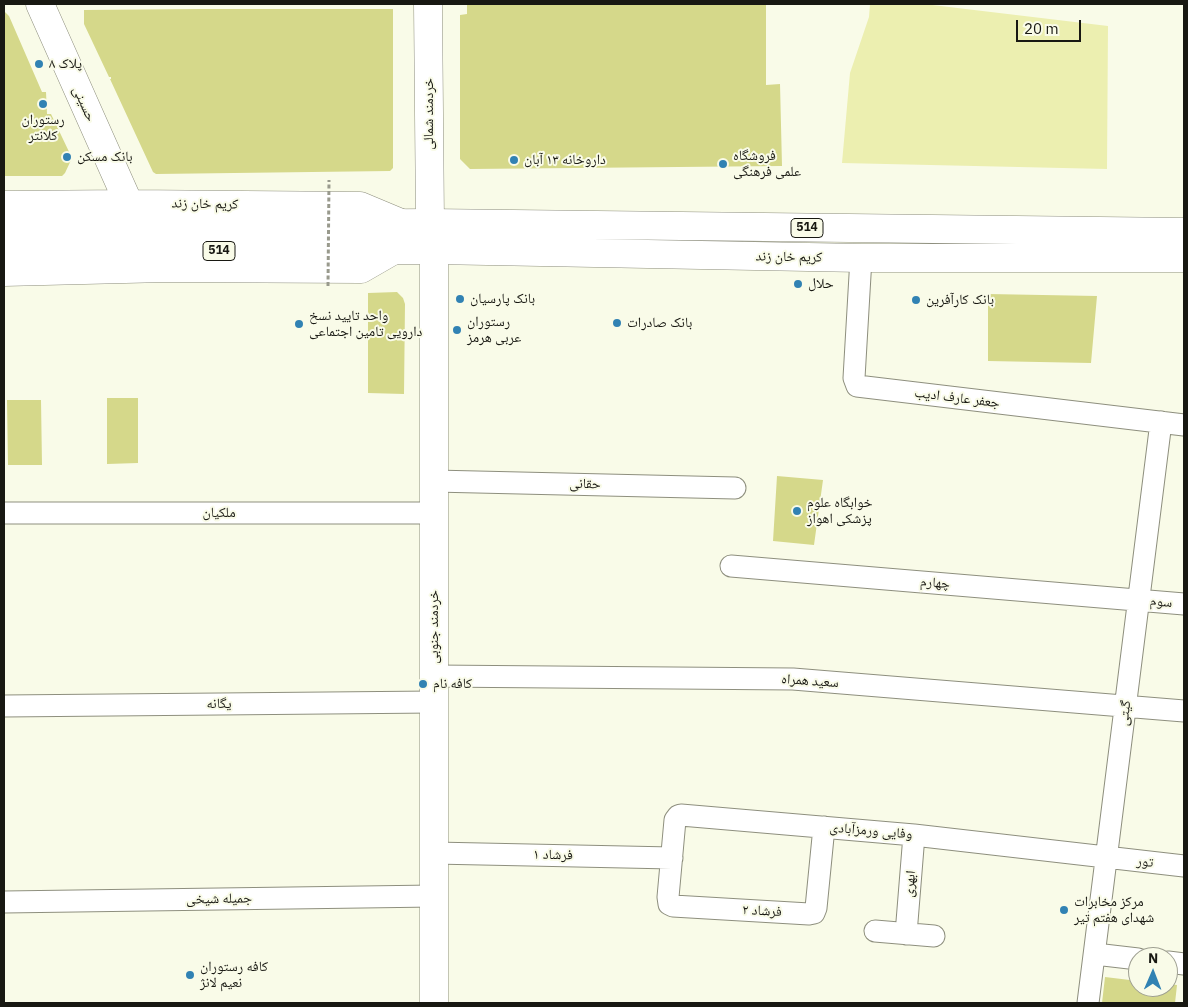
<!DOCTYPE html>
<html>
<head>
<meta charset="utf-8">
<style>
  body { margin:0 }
  #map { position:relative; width:1188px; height:1007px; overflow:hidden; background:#f9fbe8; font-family:"IBM Plex Sans",sans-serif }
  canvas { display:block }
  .frame { position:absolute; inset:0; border:5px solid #181812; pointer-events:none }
  .north { position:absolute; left:1128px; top:947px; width:50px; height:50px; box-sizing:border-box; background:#f9fbe8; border:1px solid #9fa092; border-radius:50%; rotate:1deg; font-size:14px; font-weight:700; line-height:20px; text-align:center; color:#181812 }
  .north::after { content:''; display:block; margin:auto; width:18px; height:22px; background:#3182b3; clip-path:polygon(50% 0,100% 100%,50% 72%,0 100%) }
  .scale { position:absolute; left:1016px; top:20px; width:65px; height:22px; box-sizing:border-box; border:2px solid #181812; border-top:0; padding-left:6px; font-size:15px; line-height:18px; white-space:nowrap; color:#181812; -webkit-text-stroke:4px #f9fbe8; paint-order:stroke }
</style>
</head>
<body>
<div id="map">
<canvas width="1188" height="1007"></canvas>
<div class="frame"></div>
<div class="north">N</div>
<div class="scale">20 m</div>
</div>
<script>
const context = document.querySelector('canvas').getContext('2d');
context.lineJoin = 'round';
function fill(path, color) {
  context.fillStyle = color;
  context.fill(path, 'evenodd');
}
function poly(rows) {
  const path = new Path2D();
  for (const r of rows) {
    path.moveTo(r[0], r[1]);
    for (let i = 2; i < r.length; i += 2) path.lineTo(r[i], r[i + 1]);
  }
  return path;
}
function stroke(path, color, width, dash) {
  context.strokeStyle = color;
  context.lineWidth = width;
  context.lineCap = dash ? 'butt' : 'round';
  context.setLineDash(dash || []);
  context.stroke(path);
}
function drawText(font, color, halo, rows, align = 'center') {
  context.font = font + ' "IBM Plex Sans","Noto Naskh Arabic",sans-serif';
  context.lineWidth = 4;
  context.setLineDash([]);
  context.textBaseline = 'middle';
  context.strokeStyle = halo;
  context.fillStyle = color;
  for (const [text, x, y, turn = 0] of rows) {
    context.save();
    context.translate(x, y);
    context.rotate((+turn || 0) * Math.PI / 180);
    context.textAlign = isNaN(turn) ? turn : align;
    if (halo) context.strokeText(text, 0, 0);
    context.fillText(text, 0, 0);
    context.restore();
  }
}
const green = poly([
  [870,4,924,4,1108,26,1107,169,842,163,850,73,869,17]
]);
const building = poly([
  [547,4,766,4,766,85,780,84,782,166,470,169,460,159,460,15,467,14,467,5,547,5],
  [200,9,393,9,393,168,390,171,156,174,153,172,110,79,111,79,111,77,109,77,84,24,84,10],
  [4,11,9,16,42,92,46,92,47,114,51,114,72,158,65,173,62,176,4,176],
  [397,292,403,298,405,304,404,394,368,393,368,293],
  [988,294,1097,296,1091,363,988,361],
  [107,398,138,398,138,463,107,464],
  [7,400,41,400,42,465,8,465],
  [777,476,823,480,814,545,773,541],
  [1105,977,1138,981,1138,987,1168,987,1168,984,1177,985,1175,1003,1102,1003]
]);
const street = poly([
  [861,258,854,378,857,386,1184,425],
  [434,481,735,488],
  [4,513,434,513],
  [731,566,1184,604],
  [434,676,793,679,1184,711],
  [4,706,434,702],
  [824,827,816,908,814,913,809,914,673,906,669,904,668,897,675,820,678,816,681,815,914,835,1184,866],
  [434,853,672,858],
  [4,902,434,896],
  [875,931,934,936],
  [906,934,914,835],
  [1095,954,1138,959],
  [1168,962,1184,964],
  [1088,1003,1161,422]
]);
const secondary = poly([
  [40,4,129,204],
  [428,4,430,223],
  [4,205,129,204,360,206,403,224],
  [434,250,434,1003],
  [4,272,165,268,361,269,394,250]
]);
const primary = poly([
  [4,226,430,223,1184,232],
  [4,252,434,250,861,258,1184,258]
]);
const pathBridge = poly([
  [328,286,329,180]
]);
const markers = [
  [39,64,5,"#3182b3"],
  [43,104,5,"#3182b3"],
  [67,157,5,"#3182b3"],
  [514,160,5,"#3182b3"],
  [723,164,5,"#3182b3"],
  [798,284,5,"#3182b3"],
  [460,299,5,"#3182b3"],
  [916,300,5,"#3182b3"],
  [617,323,5,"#3182b3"],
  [299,324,5,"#3182b3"],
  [457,330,5,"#3182b3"],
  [797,511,5,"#3182b3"],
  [423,684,5,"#3182b3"],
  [1064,910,5,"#3182b3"],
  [190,975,5,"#3182b3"]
];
const shields = [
  [807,228,32],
  [219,251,32]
];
const shieldNames = [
  ["514",807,228],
  ["514",219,251]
];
const poiNames = [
  ["پلاک ۸",49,64],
  ["رستوران",43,120,"center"],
  ["کلانتر",43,136,"center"],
  ["فروشگاه",733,156],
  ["علمی فرهنگی",733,172],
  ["بانک مسکن",77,157],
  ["داروخانه ۱۳ آبان",524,160],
  ["حلال",808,284],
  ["بانک پارسیان",470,299],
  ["بانک کارآفرین",926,300],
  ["واحد تایید نسخ",309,316],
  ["دارویی تامین اجتماعی",309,332],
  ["رستوران",467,322],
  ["عربی هرمز",467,338],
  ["بانک صادرات",627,323],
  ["خوابگاه علوم",807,503],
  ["پزشکی اهواز",807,519],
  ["کافه نام",433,684],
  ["مرکز مخابرات",1074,902],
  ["شهدای هفتم تیر",1074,918],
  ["کافه رستوران",200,967],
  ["نعیم لانژ",200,983]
];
const streetNames = [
  ["حسینی",84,104,66],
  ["خردمند شمالی",429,114,-90],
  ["کریم خان زند",205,204,1],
  ["کریم خان زند",789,257,1],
  ["جعفر عارف ادیب",957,398,7],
  ["حقانی",585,484,1],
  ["ملکیان",219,513],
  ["چهارم",935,583,5],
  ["سوم",1161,602,5],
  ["خردمند جنوبی",434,627,-90],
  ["سعید همراه",810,681,4],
  ["یگانه",219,704],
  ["گیتی",1125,713,-83],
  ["وفایی ورمزآبادی",871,831,5],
  ["فرشاد ۱",553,855,1],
  ["تور",1145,862,6],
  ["ابهری",910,884,-85],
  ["جمیله شیخی",219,899,-1],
  ["فرشاد ۲",762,911,3]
];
fill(green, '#ecefb0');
fill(building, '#d5d88a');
stroke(street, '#8e8f7e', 23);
stroke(secondary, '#8e8f7e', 29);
stroke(primary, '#8e8f7e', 29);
stroke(street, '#fff', 21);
stroke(secondary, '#fff', 28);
stroke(primary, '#fff', 28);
stroke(pathBridge, '#999a8d', 3, [4, 2.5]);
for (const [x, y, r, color] of markers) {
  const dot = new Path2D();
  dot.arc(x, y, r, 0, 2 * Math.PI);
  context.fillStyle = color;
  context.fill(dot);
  stroke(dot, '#f9fbe8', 2);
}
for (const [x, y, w] of shields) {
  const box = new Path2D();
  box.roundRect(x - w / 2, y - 9.5, w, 19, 4);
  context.fillStyle = '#f9fbe8';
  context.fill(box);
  stroke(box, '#181812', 1);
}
drawText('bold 12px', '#181812', null, shieldNames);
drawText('14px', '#181812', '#f9fbe8', poiNames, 'left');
drawText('14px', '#181812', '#f9fbe8', streetNames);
</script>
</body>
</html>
